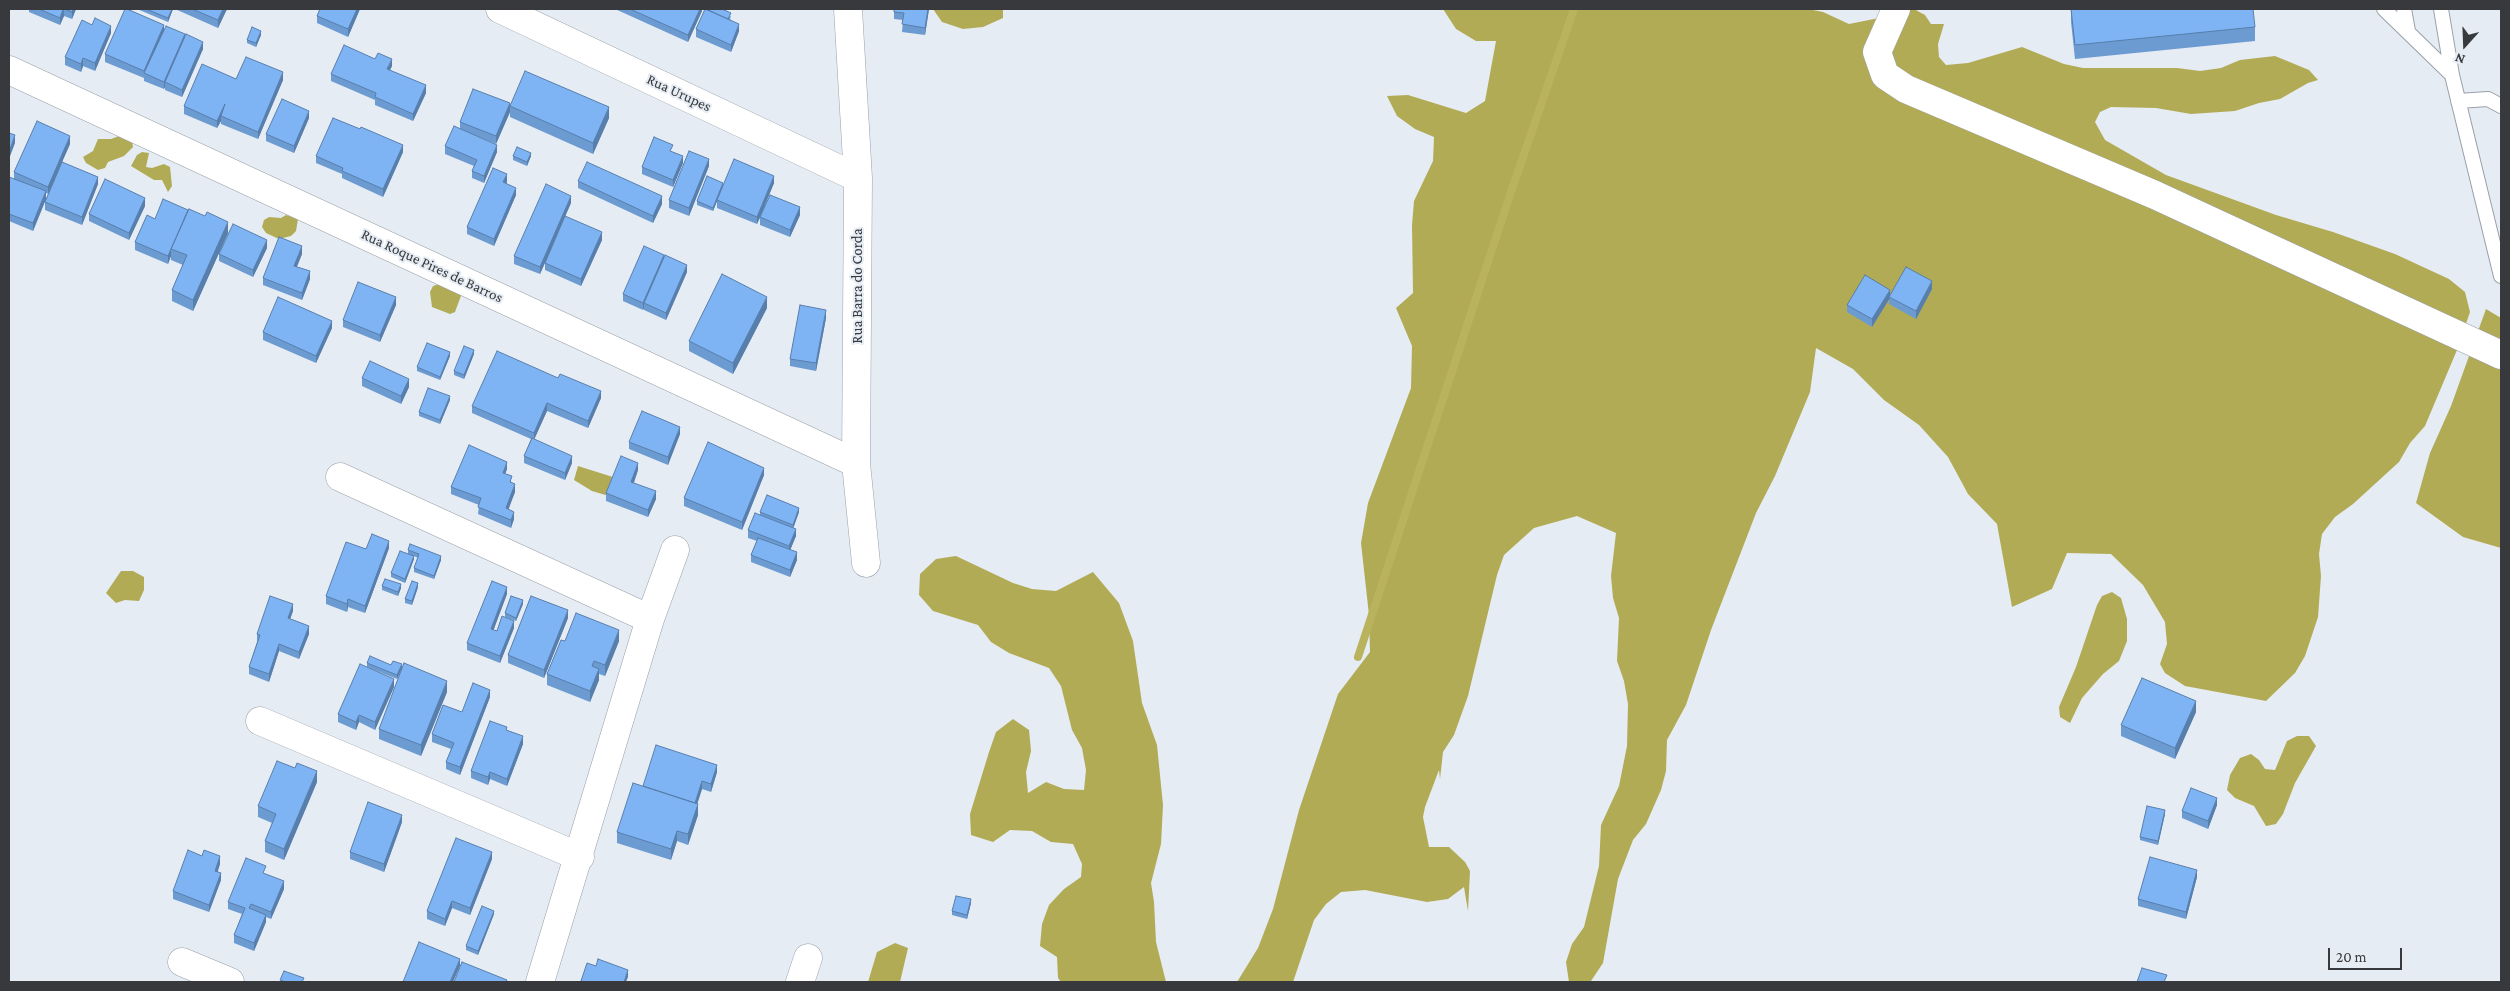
<!DOCTYPE html>
<html>
<head>
<meta charset="utf-8">
<style>
	body { margin:0 }
	#map { position:relative; width:2510px; height:991px; overflow:hidden; background:#e6ecf4; font-family:"Crimson Pro",serif }
	canvas { display:block }
	.frame { position:absolute; inset:0; border:10px solid #37393c; pointer-events:none }
	.north { position:absolute; left:2440px; top:20px; width:50px; height:50px; -webkit-text-stroke:4px #e6ecf4; paint-order:stroke; rotate:200deg; font-size:14px; font-weight:700; line-height:20px; text-align:center; color:#37393c }
	.north::after { content:''; display:block; margin:auto; width:18px; height:22px; background:#37393c; clip-path:polygon(50% 0,100% 100%,50% 72%,0 100%) }
	.scale { position:absolute; left:2328px; top:948px; width:74px; height:22px; box-sizing:border-box; border:2px solid #37393c; border-top:0; padding-left:6px; font-size:15px; line-height:18px; white-space:nowrap; color:#37393c; -webkit-text-stroke:4px #e6ecf4; paint-order:stroke }
</style>
</head>
<body>
<div id="map">
<canvas width="2510" height="991"></canvas>
<div class="frame"></div>
<div class="north">N</div>
<div class="scale">20 m</div>
</div>
<script>
const ctx = document.querySelector('canvas').getContext('2d');
ctx.lineJoin = 'round';
function fill(path, color) { ctx.fillStyle = color; ctx.fill(path, 'evenodd'); }
const poly = rows => new Path2D(rows.map(r => 'M' + r).join(''));
function stroke(path, color, width, dash) { ctx.strokeStyle = color; ctx.lineWidth = width; ctx.lineCap = dash ? 'butt' : 'round'; ctx.setLineDash(dash || []); ctx.stroke(path); }
function write(font, color, halo, rows, align = 'center') {
  ctx.font = font + ' "Crimson Pro",serif'; ctx.lineWidth = 4; ctx.setLineDash([]); ctx.textBaseline = 'middle'; ctx.strokeStyle = halo; ctx.fillStyle = color; for (const [text, x, y, turn = 0] of rows) {
    ctx.save(); ctx.translate(x, y); ctx.rotate((+turn || 0) * Math.PI / 180); ctx.textAlign = isNaN(turn) ? turn : align; if (halo) ctx.strokeText(text, 0, 0); ctx.fillText(text, 0, 0); ctx.restore();
  }
}
fill(poly([
	[933,9,1003,9,1003,18,983,27,963,29,942,22],
	[1443,9,1808,9,1823,12,1849,24,1889,16,1902,9,1914,9,1925,15,1931,24,1944,24,1938,44,1939,57,1946,65,1968,63,2022,47,2064,64,2083,68,2177,68,2200,71,2221,68,2240,60,2275,56,2309,70,2318,80,2308,83,2280,99,2259,103,2235,111,2191,114,2156,108,2111,107,2100,112,2095,122,2105,140,2166,175,2276,215,2333,232,2395,254,2449,279,2465,292,2470,312,2457,350,2425,426,2410,443,2399,462,2353,504,2335,517,2322,534,2319,554,2321,576,2318,617,2305,656,2295,673,2266,701,2185,686,2165,673,2160,664,2167,644,2165,622,2143,585,2111,554,2067,553,2052,589,2012,607,1997,524,1968,494,1948,457,1919,425,1884,400,1853,369,1816,348,1810,392,1775,476,1756,513,1711,630,1686,705,1667,740,1666,771,1661,790,1646,824,1633,840,1618,879,1603,963,1591,981,1569,982,1566,962,1572,944,1584,927,1599,866,1601,825,1619,786,1627,746,1628,704,1624,681,1617,661,1619,618,1613,598,1611,576,1616,533,1577,516,1534,528,1504,555,1497,575,1468,696,1454,735,1443,752,1440,779,1439,770,1425,807,1423,817,1429,847,1449,847,1465,862,1470,871,1468,911,1464,887,1448,899,1427,902,1365,890,1341,892,1326,904,1314,920,1293,982,1237,982,1258,948,1273,909,1299,810,1338,694,1370,652,1369,615,1361,543,1368,503,1411,388,1412,346,1396,308,1413,293,1412,225,1414,201,1433,161,1434,137,1415,129,1397,116,1387,96,1408,95,1466,113,1485,101,1496,41,1476,41,1456,29],
	[122,135,132,141,133,147,124,156,108,162,105,168,98,170,86,163,83,157,93,151,98,139,111,139],
	[142,152,149,153,146,167,152,168,164,164,170,167,172,186,168,192,162,180,154,180,131,166,137,155],
	[286,215,298,219,296,231,291,236,279,239,266,233,262,227,264,220,269,217,281,218],
	[439,284,462,293,455,312,450,314,432,307,430,292,433,286],
	[2486,309,2501,318,2501,548,2463,537,2416,503,2430,453,2451,406],
	[578,466,616,478,612,497,592,491,574,480],
	[956,556,1013,583,1032,589,1056,591,1093,572,1119,603,1133,641,1142,703,1157,745,1163,805,1161,844,1151,883,1154,902,1156,942,1166,982,1061,982,1058,978,1057,957,1040,946,1042,924,1049,905,1064,889,1081,877,1082,864,1073,844,1051,842,1032,831,1010,830,993,842,971,835,970,814,989,752,996,732,1013,719,1029,730,1031,751,1026,772,1028,793,1046,782,1064,789,1084,790,1086,770,1082,748,1072,730,1061,686,1049,668,1009,653,991,642,978,625,933,611,919,595,920,574,936,559],
	[121,571,133,571,144,577,144,590,139,601,125,600,116,603,106,593],
	[2112,592,2121,598,2127,619,2127,641,2119,661,2103,674,2082,698,2070,723,2060,717,2059,707,2076,667,2097,605,2102,596],
	[2297,736,2309,736,2316,746,2295,783,2283,814,2276,824,2266,826,2254,806,2235,798,2227,790,2230,775,2240,758,2251,754,2259,760,2265,769,2275,770,2287,741],
	[895,943,908,948,900,982,868,982,877,952]
]), '#b2ab55');
stroke(poly([
	[1358,657,1510,195,1574,9]
]), '#bab35d', 8);
const service = poly([
	[2384,9,2452,75],
	[2404,9,2408,31],
	[2441,9,2452,75,2501,276],
	[2458,101,2488,99,2501,106]
]);
const minor = poly([
	[500,9,858,178],
	[848,9,858,178,856,463,866,563],
	[1896,9,1877,52,1885,75,1906,89,2155,195,2501,355],
	[9,70,856,463],
	[340,477,650,619],
	[260,721,580,857],
	[182,962,230,982],
	[540,982,650,619,675,550],
	[800,982,808,958]
]);
stroke(service, '#9aa0a7', 16);
stroke(minor, '#9aa0a7', 29);
stroke(service, '#fff', 14);
stroke(minor, '#fff', 28);
fill(poly([
	[29,9,76,9,72,19,64,16,60,25,29,12],
	[137,9,173,9,168,22],
	[175,9,227,9,218,28],
	[320,9,360,9,348,37,317,23,317,16],
	[615,9,702,9,702,11,688,42],
	[929,9,925,35,902,32,903,20,894,19,894,12],
	[2071,9,2255,27,2255,41,2075,59,2071,22],
	[731,16,730,19,739,31,731,52,696,37,696,29],
	[164,29,185,37,203,49,182,97,165,90,165,87,164,89,144,81,144,77,144,78,105,62,105,54],
	[111,33,95,71,83,66,81,72,65,65,65,57],
	[261,35,256,47,247,43,247,40],
	[392,66,390,70,426,93,413,121,375,105,375,100,331,81,331,74],
	[236,79,283,80,258,139,221,124,221,121,217,128,184,114,184,106],
	[510,106,609,118,593,154,510,117,510,112,496,144,474,135,497,152,484,183,472,178,472,171,474,166,445,154,445,146,460,129,460,122],
	[309,118,294,153,266,141,266,134],
	[70,144,62,162,98,184,82,225,45,210,45,202,57,172,48,194,46,193,46,199,33,231,9,221,9,177,14,179,14,172],
	[403,152,383,197,342,178,342,174,316,163,316,156],
	[673,152,683,163,673,187,642,174,642,167],
	[513,156,531,156,527,166,513,160],
	[709,166,689,216,669,208,669,200],
	[578,181,662,204,653,223,578,188],
	[507,182,506,184,516,195,494,246,467,234,467,227],
	[774,183,765,205,800,215,790,237,760,225,760,218,757,224,717,208,717,201,713,211,697,205,697,201,723,187],
	[571,203,565,216,602,240,581,286,545,270,545,263,540,274,514,264,514,256],
	[145,206,129,240,89,221,89,214],
	[188,212,228,233,193,311,172,301,172,290,183,265,171,260,171,256,168,264,135,250,135,242,155,219],
	[267,248,253,277,219,261,219,254],
	[302,254,297,267,310,279,302,300,263,285,263,278],
	[664,258,687,272,666,320,644,310,644,308,643,310,623,301,623,294],
	[1932,289,1916,319,1889,304,1889,298,1872,327,1847,312,1847,305,1890,296],
	[396,305,380,342,343,327,343,320],
	[767,308,733,374,689,351,689,341],
	[826,318,816,371,790,366,790,359],
	[332,328,316,363,263,340,263,332],
	[474,354,464,379,454,375,454,371],
	[450,356,440,380,417,371,417,367],
	[362,378,409,387,401,404,362,386],
	[601,398,588,428,547,411,534,439,572,463,565,480,524,463,524,456,531,439,472,413,472,406],
	[450,400,440,424,419,416,419,412],
	[680,434,668,465,629,449,629,442],
	[507,469,505,474,512,483,515,492,508,509,514,519,511,528,478,514,479,505,451,494,451,487],
	[638,470,634,483,656,499,648,517,606,501,606,493],
	[764,475,742,530,684,506,684,498],
	[760,512,799,512,793,528,796,536,790,550,797,560,790,577,751,562,751,555,757,541,748,538,748,530,760,514],
	[389,548,365,613,348,607,347,612,326,604,326,596,366,549],
	[408,550,441,560,434,579,414,572,414,568,418,558,414,556,414,559,405,583,391,577,391,573,408,554],
	[382,586,401,588,398,596,382,590],
	[418,587,412,605,405,603,405,599],
	[507,594,493,630,497,631,514,628,500,663,467,650,467,643],
	[523,604,516,621,505,617,505,613],
	[293,611,290,619,309,634,299,659,279,651,269,682,249,674,249,667,257,642,257,634],
	[568,618,544,678,508,663,508,655],
	[565,641,619,641,605,676,599,674,599,680,590,702,547,685,547,674],
	[367,663,391,665,402,668,397,679,367,667],
	[394,687,375,730,359,722,356,730,338,722,338,714],
	[447,692,421,756,379,739,379,729],
	[490,697,460,775,446,769,446,762,451,749,432,742,432,734,462,712],
	[2196,712,2175,759,2121,736,2121,725],
	[507,730,523,744,507,786,490,779,488,785,471,778,471,771],
	[717,772,711,792,702,789,697,804,698,815,688,845,677,841,671,860,617,843,617,832,643,786],
	[317,782,284,860,265,852,265,841,272,823,258,817,258,806],
	[2217,805,2208,829,2182,818,2182,811],
	[2165,814,2158,845,2140,840,2140,837],
	[402,822,384,872,350,859,350,852],
	[492,859,470,915,452,908,445,926,427,919,427,911],
	[220,864,218,871,221,880,209,912,173,899,173,891],
	[266,874,284,889,271,919,266,917,266,922,254,951,234,943,234,935,242,914,228,909,228,902],
	[2197,877,2186,919,2138,906,2138,899],
	[971,903,967,919,952,915,952,911],
	[494,914,478,955,466,950,466,946]
]), '#6c9bd2');
fill(poly([
	[64,9,64,16,60,25,60,18],
	[73,9,76,9,72,19,72,12],
	[172,9,173,9,168,22,168,18],
	[223,9,227,9,218,28,218,20],
	[357,9,360,9,348,37,348,29],
	[700,9,702,9,702,11,688,42,688,35],
	[928,9,929,9,925,35,925,28],
	[739,24,739,31,731,52,731,45],
	[164,25,164,32,144,73,144,78,144,71],
	[111,26,111,33,95,71,95,63],
	[261,31,261,35,256,47,256,43],
	[185,34,185,41,165,82,165,87,164,89,164,82],
	[203,42,203,49,182,97,182,90],
	[83,58,83,66,81,72,81,64],
	[392,59,392,66,387,76,387,69],
	[283,72,283,80,258,139,258,132],
	[426,85,426,93,413,121,413,114],
	[510,103,510,112,496,144,496,136],
	[225,104,221,116,221,121,217,128,217,121],
	[609,107,609,118,593,154,593,143],
	[309,111,309,118,294,153,294,146],
	[15,135,15,143,9,159,9,152],
	[70,136,70,144,48,194,48,187],
	[403,145,403,152,383,197,383,189],
	[497,145,497,152,484,183,484,176],
	[531,153,531,156,527,166,527,162],
	[683,156,683,163,673,187,673,180],
	[709,159,709,166,689,216,689,208],
	[507,174,507,182,503,190,503,182],
	[774,176,774,183,757,224,757,217],
	[98,177,98,184,82,225,82,217],
	[723,183,723,187,713,211,713,208],
	[516,188,516,195,494,246,494,239],
	[46,191,46,199,33,231,33,223],
	[571,196,571,203,540,274,540,267],
	[662,196,662,204,653,223,653,216],
	[145,198,145,206,129,240,129,233],
	[800,207,800,215,790,237,790,230],
	[188,210,188,217,171,249,171,256,168,264,168,256],
	[228,222,228,233,193,311,193,300],
	[602,232,602,240,581,286,581,279],
	[267,240,267,248,253,277,253,270],
	[302,246,302,254,294,273,294,266],
	[664,255,664,262,644,303,644,308,643,310,643,303],
	[687,265,687,272,666,320,666,313],
	[310,271,310,279,302,300,302,293],
	[1932,281,1932,289,1916,319,1916,311],
	[1890,290,1890,298,1872,327,1872,319],
	[396,297,396,305,380,342,380,335],
	[767,297,767,308,733,374,733,363],
	[826,310,826,318,816,371,816,363],
	[332,321,332,328,316,363,316,356],
	[474,350,474,354,464,379,464,375],
	[450,352,450,356,440,380,440,377],
	[409,379,409,387,401,404,401,396],
	[601,391,601,398,588,428,588,421],
	[450,396,450,400,440,424,440,420],
	[547,403,547,411,534,440,534,433],
	[680,427,680,434,668,465,668,457],
	[572,456,572,463,565,480,565,473],
	[507,462,507,469,503,480,503,473],
	[638,463,638,470,631,490,631,482],
	[764,468,764,475,742,530,742,522],
	[515,484,515,492,506,516,506,508],
	[656,491,656,499,648,517,648,510],
	[799,508,799,512,793,529,793,525],
	[514,512,514,519,511,528,511,520],
	[796,529,796,536,789,553,789,546],
	[389,541,389,548,365,613,365,606],
	[797,552,797,560,790,577,790,570],
	[414,556,414,559,405,583,405,579],
	[441,556,441,560,434,579,434,576],
	[418,583,418,587,412,605,412,601],
	[401,584,401,588,398,596,398,592],
	[507,587,507,594,491,637,491,629],
	[348,599,348,607,347,612,347,604],
	[523,600,523,604,516,621,516,618],
	[293,604,293,611,288,625,288,618],
	[568,610,568,618,544,678,544,670],
	[514,621,514,628,500,663,500,656],
	[309,626,309,634,299,659,299,652],
	[619,630,619,641,605,676,605,665],
	[279,644,279,651,269,682,269,674],
	[402,664,402,668,397,679,397,675],
	[599,669,599,680,590,702,590,691],
	[394,679,394,687,375,730,375,722],
	[447,681,447,692,421,756,421,745],
	[490,690,490,697,460,775,460,767],
	[2196,701,2196,712,2175,759,2175,748],
	[359,715,359,722,356,730,356,722],
	[523,736,523,744,507,786,507,779],
	[717,765,717,772,711,792,711,784],
	[317,771,317,782,284,860,284,849],
	[490,772,490,779,488,785,488,777],
	[702,781,702,789,695,811,695,803],
	[2217,798,2217,805,2208,829,2208,821],
	[698,804,698,815,688,845,688,834],
	[2165,810,2165,814,2158,845,2158,841],
	[402,815,402,822,384,872,384,864],
	[677,831,677,841,671,860,671,849],
	[492,852,492,859,470,915,470,908],
	[220,856,220,864,215,878,215,871],
	[2197,870,2197,877,2186,919,2186,912],
	[221,873,221,880,209,912,209,905],
	[284,881,284,889,271,919,271,912],
	[971,899,971,903,967,919,967,915],
	[452,901,452,908,445,926,445,919],
	[494,911,494,914,478,955,478,951],
	[266,915,266,922,254,951,254,943],
	[460,959,460,966,453,982,450,982],
	[628,970,628,977,626,982,624,982]
]), '#587eab');
const building = poly([
	[39,9,63,9,60,18,39,9],
	[65,9,73,9,72,12,65,9],
	[125,9,127,9,164,25,144,71,105,54,125,9],
	[146,9,172,9,168,18,146,9],
	[192,9,223,9,218,20,192,9],
	[320,9,357,9,348,29,317,16,320,9],
	[630,9,700,9,688,35,630,9],
	[705,9,739,24,731,45,696,29,705,9],
	[706,9,722,9,731,13,728,19,706,9],
	[894,9,928,9,925,28,902,24,904,13,894,12,894,9],
	[2071,9,2253,9,2255,27,2075,45,2071,9],
	[95,18,111,26,95,63,83,58,81,64,65,57,82,20,92,25,95,18],
	[166,26,185,34,164,82,144,73,166,26],
	[252,27,261,31,256,43,247,40,252,27],
	[186,34,203,42,182,90,165,82,186,34],
	[344,45,375,59,378,53,392,59,387,69,426,85,413,114,375,97,376,93,331,74,344,45],
	[246,57,283,72,258,132,221,116,225,104,217,121,184,106,202,64,236,79,246,57],
	[525,71,609,107,593,143,510,106,525,71],
	[473,89,510,103,496,136,460,122,473,89],
	[282,99,309,111,294,146,266,134,282,99],
	[333,118,360,129,361,127,403,145,383,189,342,171,343,168,316,156,333,118],
	[37,121,70,136,48,187,14,172,37,121],
	[454,126,497,145,484,176,472,171,477,160,445,146,454,126],
	[9,133,15,135,9,152,9,133],
	[654,137,673,145,670,151,683,156,673,180,642,167,654,137],
	[517,147,531,153,527,162,513,156,517,147],
	[689,151,709,159,689,208,669,200,689,151],
	[734,159,774,176,757,217,717,200,734,159],
	[62,162,98,177,82,217,45,202,62,162],
	[587,162,662,196,653,216,578,181,587,162],
	[493,168,507,174,503,182,516,188,494,239,467,227,493,168],
	[707,176,723,183,713,208,697,201,707,176],
	[9,177,46,191,33,223,9,214,9,177],
	[105,179,145,198,129,233,89,214,105,179],
	[546,184,571,196,540,267,514,256,546,184],
	[770,195,800,207,790,230,760,217,770,195],
	[163,199,188,210,168,256,135,242,147,215,155,219,163,199],
	[189,209,205,216,207,212,228,222,193,300,172,290,187,255,171,249,189,209],
	[565,216,602,232,581,279,545,263,565,216],
	[233,224,267,240,253,270,219,254,233,224],
	[279,237,302,246,294,266,310,271,302,293,263,278,279,237],
	[644,246,664,255,643,303,623,294,644,246],
	[665,255,687,265,666,313,644,303,665,255],
	[1906,267,1932,281,1916,311,1889,297,1906,267],
	[722,274,767,297,733,363,689,341,722,274],
	[1865,275,1890,290,1872,319,1847,305,1865,275],
	[358,282,396,297,380,335,343,320,358,282],
	[278,297,332,321,316,356,263,332,278,297],
	[800,305,826,310,816,363,790,359,800,305],
	[427,343,450,352,440,377,417,367,427,343],
	[464,346,474,350,464,375,454,371,464,346],
	[497,351,558,378,560,374,601,391,588,421,547,403,534,433,472,406,497,351],
	[370,361,409,379,401,396,362,378,370,361],
	[428,388,450,396,440,420,419,412,428,388],
	[642,411,680,427,668,457,629,442,642,411],
	[532,438,572,456,565,473,524,456,532,438],
	[708,442,764,468,742,522,684,498,708,442],
	[469,445,507,462,503,473,512,476,510,482,515,484,506,508,514,512,511,520,478,507,481,498,451,487,469,445],
	[621,456,638,463,631,482,656,491,648,510,606,493,621,456],
	[767,495,799,508,793,525,760,512,767,495],
	[755,513,796,529,789,546,748,530,755,513],
	[372,534,389,541,365,606,348,599,347,604,326,596,346,542,366,549,372,534],
	[758,538,797,552,790,570,751,555,758,538],
	[410,544,441,556,434,576,414,568,419,554,408,550,410,544],
	[400,551,414,556,405,579,391,573,400,551],
	[385,579,401,584,398,592,382,586,385,579],
	[412,581,418,583,412,601,405,599,412,581],
	[492,581,507,587,491,629,497,631,502,616,514,621,500,656,467,643,492,581],
	[270,596,293,604,288,618,309,626,299,652,279,644,269,674,249,667,260,635,257,634,270,596],
	[511,596,523,600,516,618,505,613,511,596],
	[531,596,568,610,544,670,508,655,531,596],
	[576,613,619,630,605,665,594,661,592,666,599,669,590,691,547,674,561,640,565,641,576,613],
	[370,656,391,665,393,661,402,664,397,675,367,663,370,656],
	[404,663,447,681,421,745,379,729,404,663],
	[360,664,394,679,375,722,359,715,356,722,338,714,360,664],
	[2142,678,2196,701,2175,748,2121,725,2142,678],
	[473,683,490,690,460,767,446,762,454,743,432,734,443,705,462,712,473,683],
	[490,721,507,727,506,730,523,736,507,779,490,772,488,777,471,771,490,721],
	[656,745,717,765,711,784,702,781,695,803,643,786,656,745],
	[277,761,295,768,297,763,317,771,284,849,265,841,276,814,258,806,277,761],
	[633,783,698,804,688,834,677,831,671,849,617,832,633,783],
	[2191,788,2217,798,2208,821,2182,811,2191,788],
	[368,802,402,815,384,864,350,852,368,802],
	[2147,806,2165,810,2158,841,2140,837,2147,806],
	[456,838,492,852,470,908,452,901,445,919,427,911,456,838],
	[188,850,202,856,204,850,220,856,215,871,221,873,209,905,173,891,188,850],
	[2150,857,2197,870,2186,912,2138,899,2150,857],
	[246,858,266,866,263,873,284,881,271,912,251,904,249,908,266,915,254,943,234,935,245,908,228,902,246,858],
	[956,896,971,899,967,915,952,911,956,896],
	[482,906,494,911,478,951,466,946,482,906],
	[419,942,460,959,450,982,403,982,419,942],
	[598,959,628,970,624,982,584,982,581,981,587,963,596,966,598,959],
	[462,962,507,980,506,982,454,982,462,962],
	[2142,968,2167,975,2164,982,2137,982,2142,968],
	[284,971,304,978,302,982,286,982,280,980,284,971]
]);
fill(building, '#7eb4f4');
stroke(building, '#587eab', 1);
write('15px', '#37393c', '#e6ecf4', [
	["Rua Urupes",679,93,25],
	["Rua Roque Pires de Barros",432,266,25],
	["Rua Barra do Corda",857,286,-90]
]);
</script>
</body>
</html>
